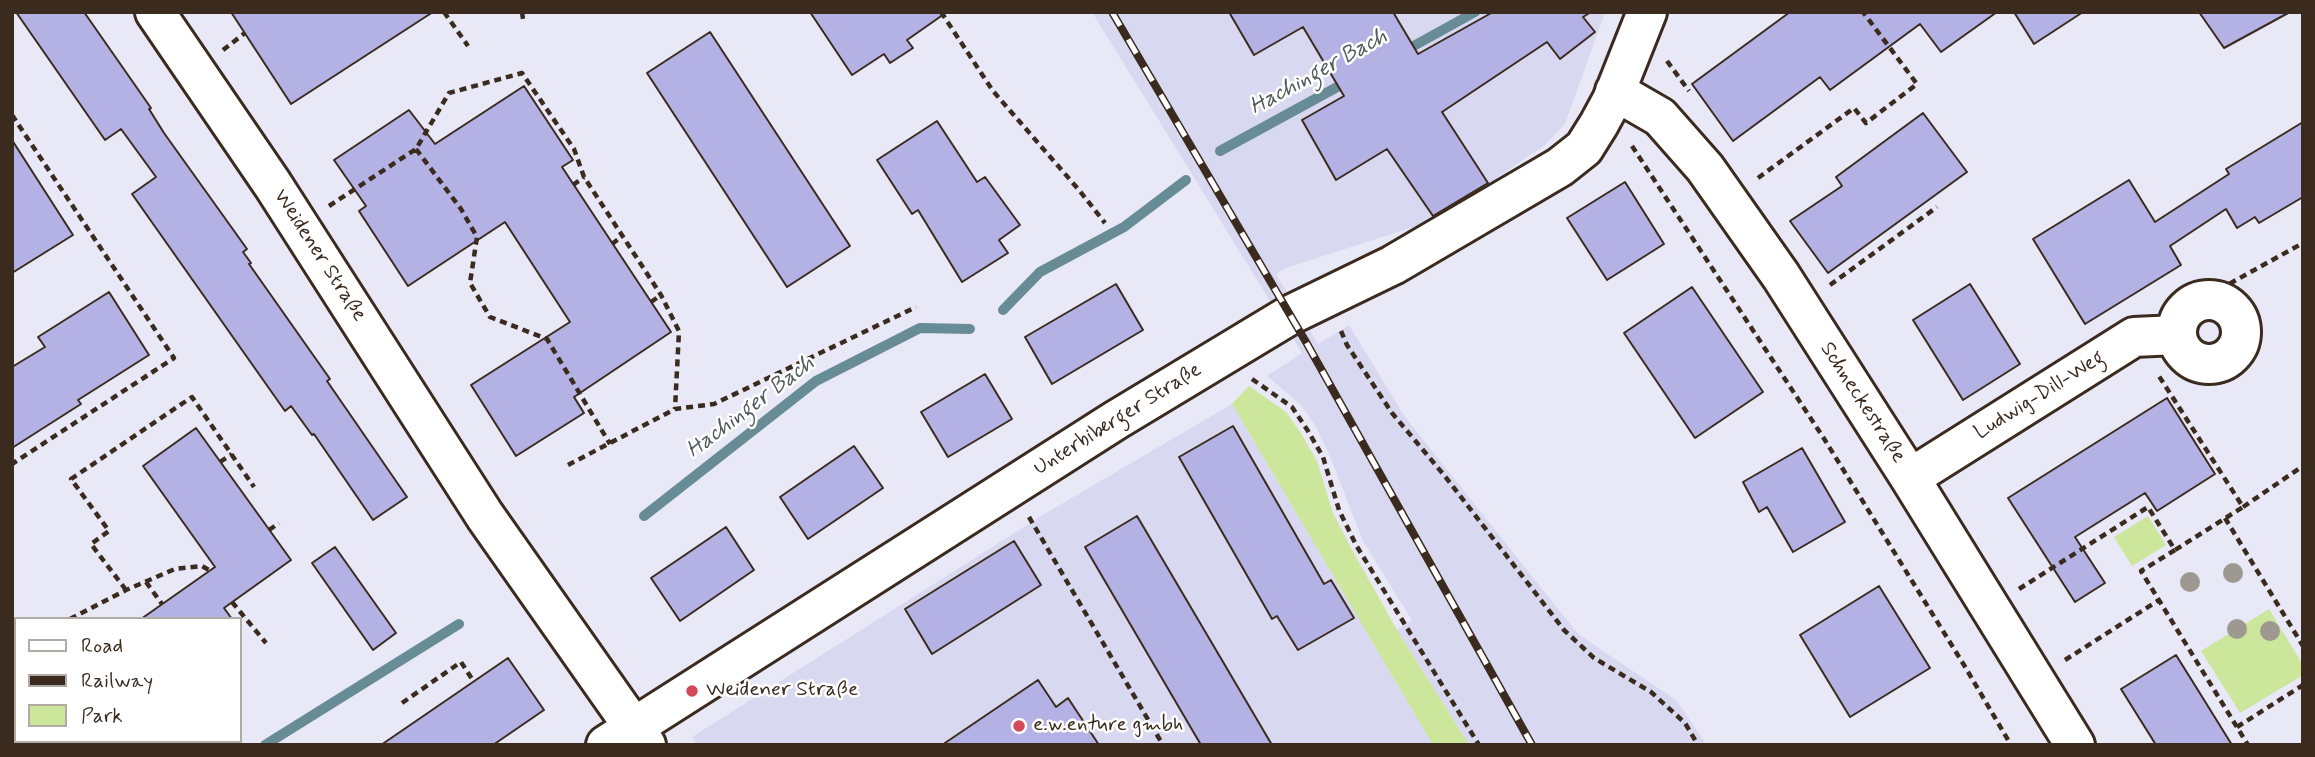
<!DOCTYPE html>
<html>
<head>
<meta charset="utf-8">
<style>
	body { margin:0 }
	#map { position:relative; width:2315px; height:757px; overflow:hidden; background:#e8e8f7; font-family:Mynerve,sans-serif }
	canvas { display:block }
	.frame { position:absolute; inset:0; border:14px solid #3b2a1e; pointer-events:none }
	.legend { position:absolute; left:14px; top:617px; width:228px; height:126px; box-sizing:border-box; background:#fff; border:2px solid #b1aaa5; margin:0; padding:9px 12px; list-style:none; font-size:21px; color:#3b2a1e }
	.legend li { display:flex; align-items:center; gap:14px; height:35px }
	.legend b { width:35px; border:2px solid #b1aaa5 }
</style>
</head>
<body>
<div id="map">
<canvas width="2315" height="757"></canvas>
<div class="frame"></div>
<ul class="legend">
<li><b style="height:9px;background:#fff"></b>Road</li>
<li><b style="height:9px;background:#3b2a1e"></b>Railway</li>
<li><b style="height:19px;background:#cce69c"></b>Park</li>
</ul>
</div>
<script>
const ctx = document.querySelector('canvas').getContext('2d');
ctx.lineJoin = 'round';
function fill(path, color) { ctx.fillStyle = color; ctx.fill(path, 'evenodd'); }
const poly = rows => new Path2D(rows.map(r => 'M' + r).join(''));
function stroke(path, color, width, dash) { ctx.strokeStyle = color; ctx.lineWidth = width; ctx.lineCap = dash ? 'butt' : 'round'; ctx.setLineDash(dash || []); ctx.stroke(path); }
function write(font, color, halo, rows, align = 'center') {
  ctx.font = font + ' Mynerve,sans-serif'; ctx.lineWidth = 5; ctx.setLineDash([]); ctx.textBaseline = 'middle'; ctx.strokeStyle = halo; ctx.fillStyle = color; for (const [text, x, y, turn = 0] of rows) {
    ctx.save(); ctx.translate(x, y); ctx.rotate((+turn || 0) * Math.PI / 180); ctx.textAlign = isNaN(turn) ? turn : align; if (halo) ctx.strokeText(text, 0, 0); ctx.fillText(text, 0, 0); ctx.restore();
  }
}
fill(poly([
	[1092,12,1605,12,1565,124,1545,145,1435,220,1286,268,1276,274,1318,344,1349,325,1405,417,1578,634,1676,700,1707,745,1469,745,1397,630,1412,620,1363,541,1329,454,1316,427,1302,406,1267,376,1302,353],
	[1232,404,1433,745,697,745,692,737,1046,513]
]), '#d8d8f1');
fill(poly([
	[1249,386,1286,412,1302,435,1317,461,1333,513,1351,548,1397,630,1469,745,1433,745,1232,404],
	[2148,516,2166,545,2132,566,2114,537],
	[2269,609,2303,665,2303,675,2240,713,2201,651]
]), '#cce69c');
stroke(poly([
	[1401,53,1475,12],
	[1220,151,1350,80],
	[1003,310,1040,272,1124,227,1186,180],
	[644,516,816,381,920,328,970,329],
	[265,745,459,624]
]), '#678c95', 10);
const building = poly([
	[16,12,84,12,151,108,149,109,164,133,247,249,243,252,251,263,249,264,330,379,327,381,407,497,373,520,314,434,312,435,291,406,285,411,132,194,156,177,121,129,105,140,16,12],
	[231,12,433,12,291,104,231,12],
	[810,12,947,12,907,40,913,48,890,63,884,54,852,75,810,12],
	[1229,12,1393,12,1418,54,1493,12,1591,12,1583,17,1595,32,1560,59,1547,42,1442,112,1488,183,1433,216,1387,149,1336,180,1302,120,1344,96,1303,27,1254,55,1229,12],
	[1790,12,1997,12,1941,52,1920,24,1830,90,1820,77,1733,141,1692,84,1790,12],
	[2014,12,2083,12,2034,44,2014,12],
	[2199,12,2290,12,2224,48,2199,12],
	[710,32,850,246,787,287,647,73,710,32],
	[524,86,573,160,562,167,671,332,574,397,584,413,516,456,471,385,570,322,505,222,408,286,359,211,366,206,334,160,409,110,435,144,524,86],
	[1923,113,1967,172,1828,273,1790,221,1842,186,1836,177,1923,113],
	[937,121,977,182,985,177,1020,225,999,240,1008,253,962,282,918,210,912,214,877,160,937,121],
	[2303,122,2303,197,2259,223,2255,217,2237,228,2226,209,2170,246,2181,265,2085,324,2033,239,2129,180,2155,222,2229,174,2226,169,2303,122],
	[12,140,73,235,12,273,12,140],
	[1625,182,1664,244,1607,280,1567,218,1625,182],
	[1116,284,1143,330,1052,384,1025,337,1116,284],
	[1970,284,2020,364,1963,400,1913,320,1970,284],
	[1692,287,1763,392,1695,438,1624,333,1692,287],
	[109,292,149,355,78,400,81,404,12,448,12,367,45,347,38,337,109,292],
	[985,374,1012,419,948,457,921,412,985,374],
	[2167,398,2215,474,2157,511,2145,493,2075,537,2105,583,2075,602,2008,498,2167,398],
	[1233,426,1324,584,1331,580,1354,618,1298,650,1277,616,1272,619,1179,457,1233,426],
	[196,428,291,560,224,608,232,619,141,619,215,567,143,466,196,428],
	[854,446,883,488,808,539,780,497,854,446],
	[1802,448,1845,522,1793,552,1767,507,1759,512,1743,482,1802,448],
	[1137,516,1272,745,1201,745,1085,547,1137,516],
	[726,527,754,570,680,621,651,578,726,527],
	[1014,541,1041,585,932,654,905,609,1014,541],
	[335,547,396,633,373,650,312,563,335,547],
	[1879,586,1930,668,1850,717,1800,635,1879,586],
	[2176,655,2201,695,2232,745,2156,745,2121,689,2176,655],
	[508,658,544,710,493,745,381,745,508,658],
	[1038,680,1056,707,1068,698,1099,745,942,745,1038,680]
]);
fill(building, '#b4b2e4');
stroke(building, '#3b2a1e', 2);
const minor = poly([
	[155,12,273,185,485,516,646,745],
	[1615,91,1660,117,1705,168,1781,276,1910,478,2075,745],
	'2177 332a32 32 0 1 1 64 0a32 32 0 1 1-64 0Z',
	[1910,478,2134,337,2176,335],
	[606,745,1116,420,1290,315,1393,265,1560,167,1584,148,1599,124,1612,100,1647,12]
]);
stroke(minor, '#3b2a1e', 44);
stroke(poly([
	[444,12,468,46],
	[522,12,523,19],
	[941,12,993,91,1079,190,1105,223],
	[223,50,245,33],
	[1667,61,1689,91],
	[12,115,174,358,12,464],
	[1632,146,1823,437,1964,665,2011,745],
	[416,149,461,209,477,237,470,283,490,317,547,339,610,444],
	[1758,178,1854,108,1866,123,1917,84,1863,12],
	[573,185,584,177],
	[329,206,416,149,449,93,522,73,574,149,584,177,661,295,679,331,675,409],
	[612,244,621,237],
	[1830,285,1937,207],
	[2213,300,2220,289,2303,243],
	[651,302,661,295],
	[1341,331,1347,345,1392,413,1444,475,1564,630,1594,658,1651,692,1685,723,1698,745],
	[1252,379,1292,407,1308,431,1323,457,1339,510,1356,545,1479,745],
	[220,462,232,454],
	[568,465,675,409,714,404,916,307],
	[2243,507,2303,466],
	[1029,517,1163,745],
	[2225,518,2303,646],
	[269,530,279,523],
	[2175,550,2141,571,2248,745],
	[146,582,162,604],
	[2019,589,2148,507,2175,550,2243,507,2157,373],
	[126,590,91,544,109,531,71,479,192,397,254,487],
	[232,602,266,643],
	[70,619,126,590,175,569,202,566,209,570],
	[12,652,16,650],
	[2065,660,2159,600],
	[402,703,461,662,474,682],
	[2237,727,2303,685]
]), '#3b2a1e', 4.5, [7, 5]);
stroke(minor, '#fff', 38);
const rail = poly([
	[1112,12,1306,342,1532,745]
]);
stroke(rail, '#3b2a1e', 8);
stroke(rail, '#fff', 5, [16]);
ctx.fillStyle = '#9d9991';
for (const [x, y] of [
	[2233,573],
	[2190,582],
	[2237,629],
	[2270,631]
]) { ctx.beginPath(); ctx.arc(x, y, 10, 0, 2 * Math.PI); ctx.fill(); }
for (const [x, y, r, color] of [
	[692,691,7,"#d1495b"],
	[1019,726,7,"#d1495b"]
]) { const dot = new Path2D(); dot.arc(x, y, r, 0, 2 * Math.PI); ctx.fillStyle = color; ctx.fill(dot); stroke(dot, '#fff', 2.5); }
write('21px', '#3b2a1e', '#fff', [
	["Weidener Straße",319,256,57],
	["Ludwig-Dill-Weg",2040,396,-32],
	["Schneckestraße",1862,403,57],
	["Unterbiberger Straße",1118,420,-32]
]);
write('21px', '#3b2a1e', '#fff', [
	["Weidener Straße",706,691],
	["e.w.enture gmbh",1033,726]
], 'left');
write('italic 23px', '#515b5a', '#fff', [
	["Hachinger Bach",1319,73,-29],
	["Hachinger Bach",751,408,-37]
]);
</script>
</body>
</html>
